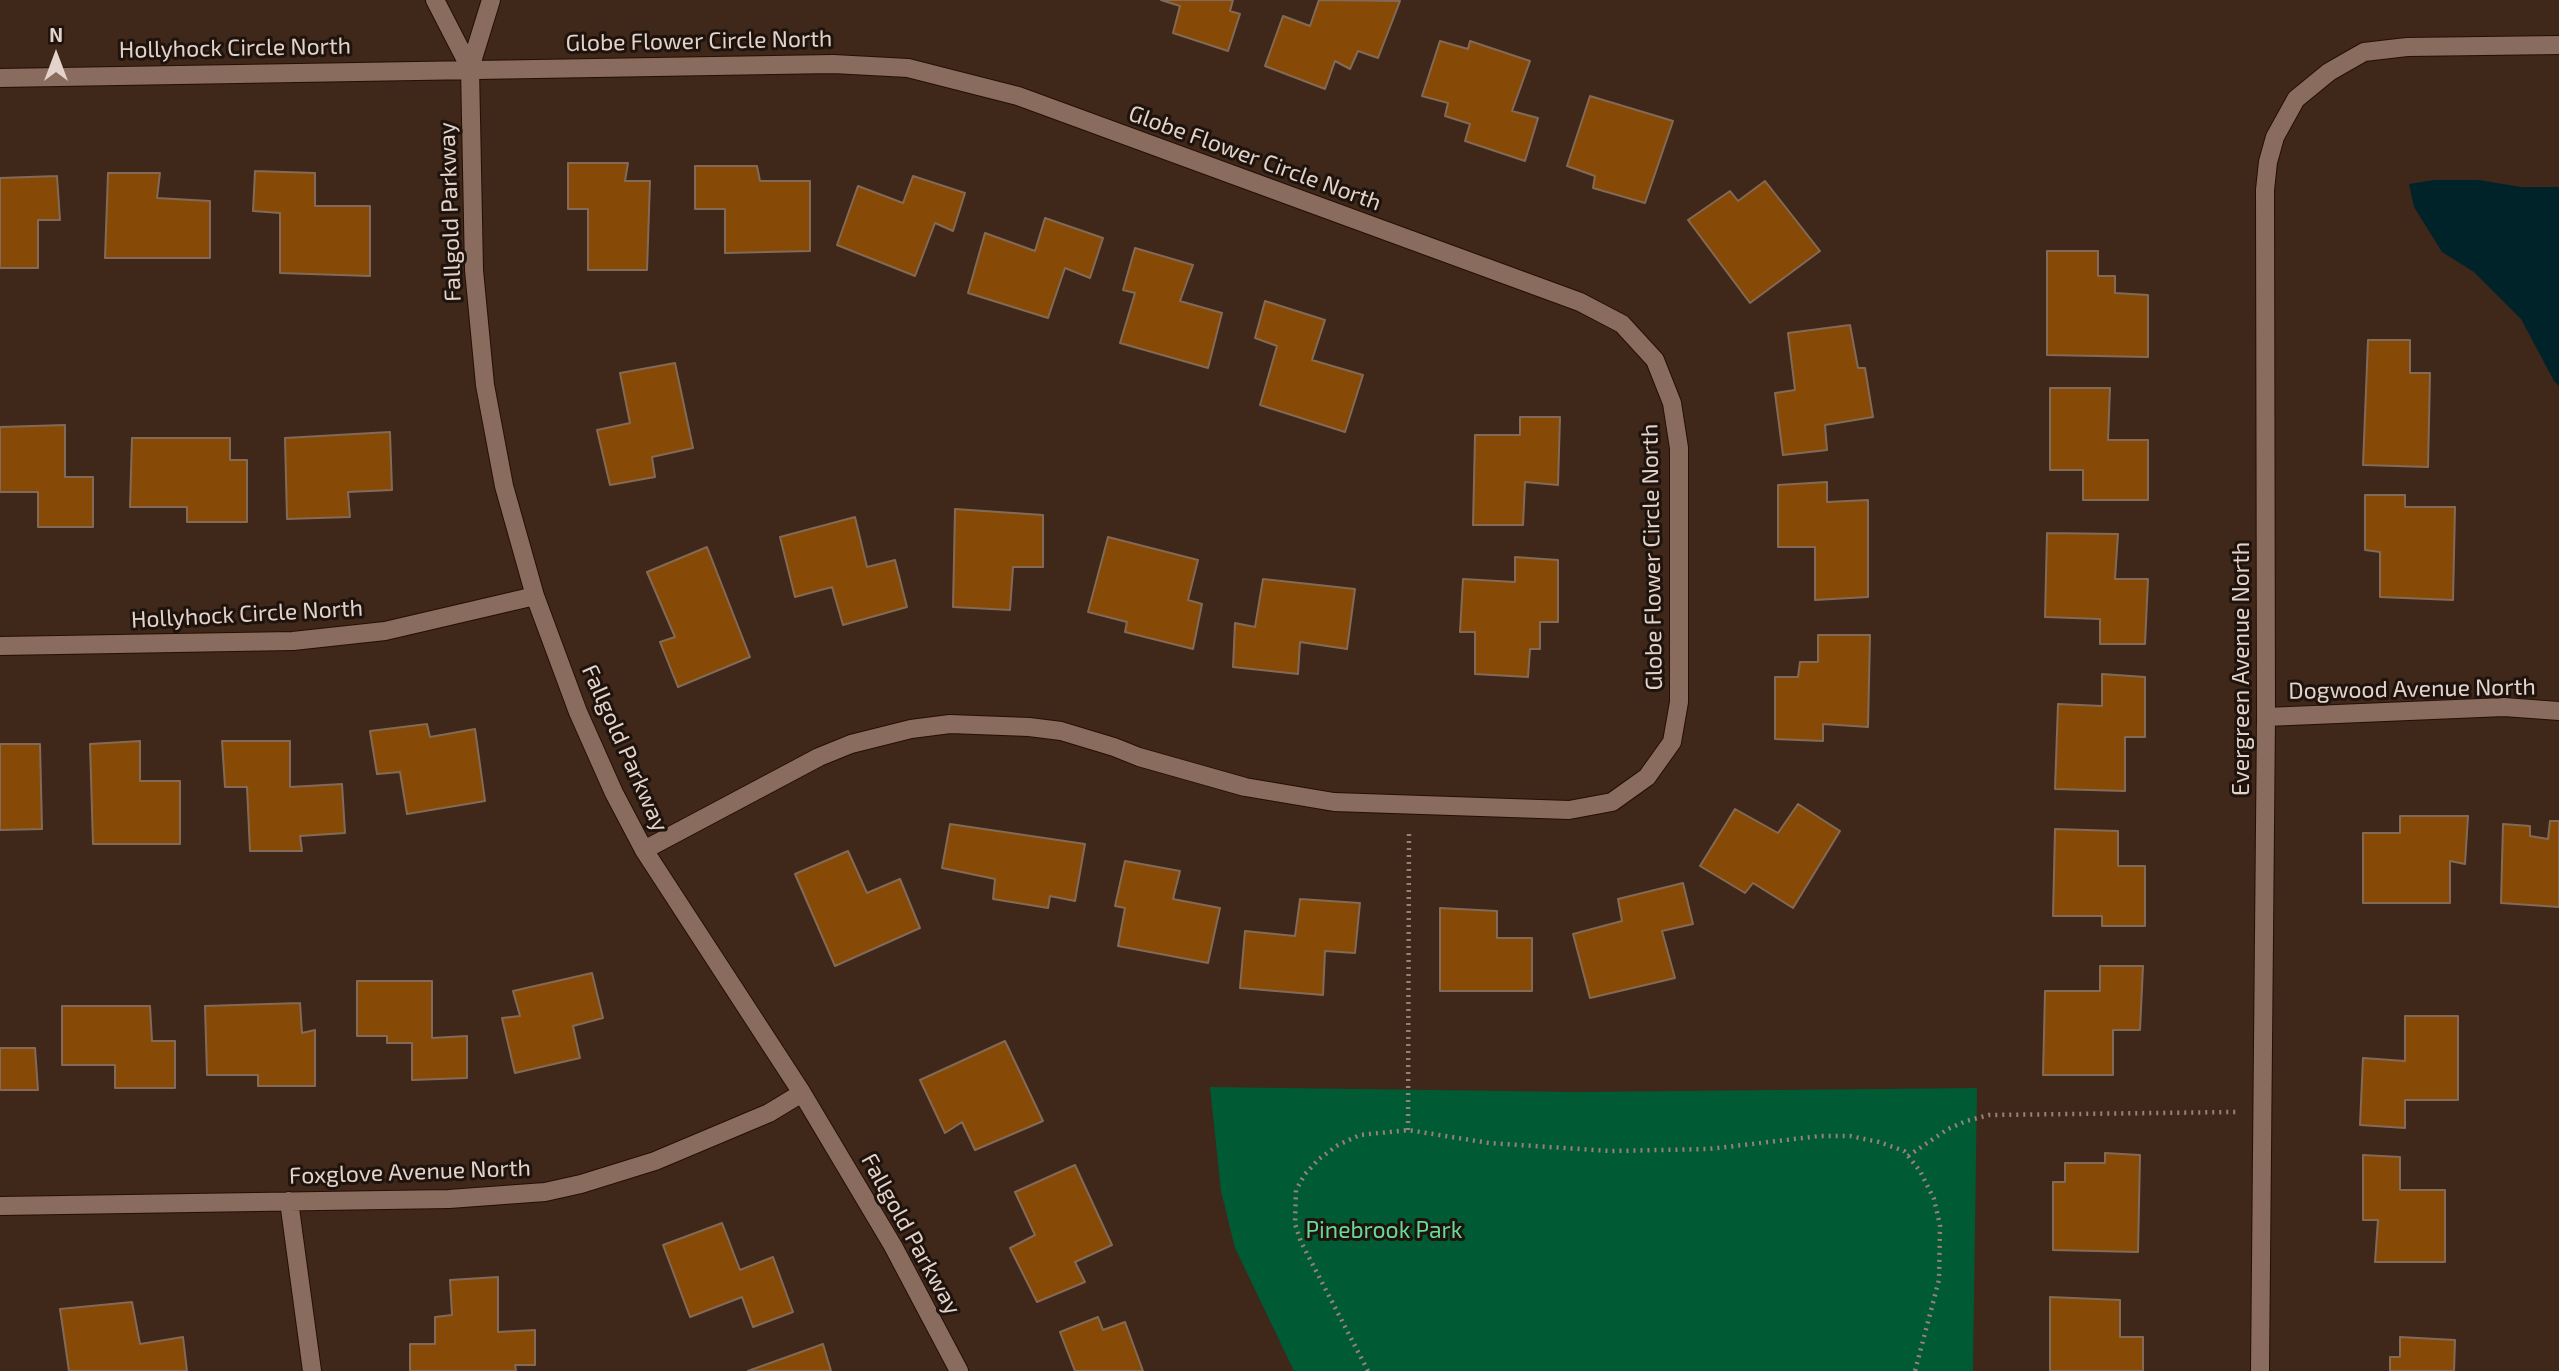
<!DOCTYPE html>
<html>
<head>
<meta charset="utf-8">
<style>
	body { margin:0 }
	#map { position:relative; width:2559px; height:1371px; overflow:hidden; background:#3f271a; font-family:"Exo 2",sans-serif }
	canvas { display:block }
	.north { position:absolute; left:21px; top:21px; width:70px; height:70px; -webkit-text-stroke:5px #1e130d; paint-order:stroke; rotate:0deg; font-size:19px; font-weight:700; line-height:28px; text-align:center; color:#e3d3ca }
	.north::after { content:''; display:block; margin:auto; width:24px; height:32px; background:#e3d3ca; clip-path:polygon(50% 0,100% 100%,50% 72%,0 100%) }
</style>
</head>
<body>
<div id="map">
<canvas width="2559" height="1371"></canvas>
<div class="north">N</div>
</div>
<script>
const ctx = document.querySelector('canvas').getContext('2d');
ctx.lineJoin = 'round';
function fill(path, color) { ctx.fillStyle = color; ctx.fill(path, 'evenodd'); }
const poly = rows => new Path2D(rows.map(r => 'M' + r).join(''));
function stroke(path, color, width, dash) { ctx.strokeStyle = color; ctx.lineWidth = width; ctx.lineCap = dash ? 'butt' : 'round'; ctx.setLineDash(dash || []); ctx.stroke(path); }
function write(font, color, halo, rows, align = 'center') {
  ctx.font = font + ' "Exo 2",sans-serif'; ctx.lineWidth = 6; ctx.setLineDash([]); ctx.textBaseline = 'middle'; ctx.strokeStyle = halo; ctx.fillStyle = color; for (const [text, x, y, turn = 0] of rows) {
    ctx.save(); ctx.translate(x, y); ctx.rotate((+turn || 0) * Math.PI / 180); ctx.textAlign = isNaN(turn) ? turn : align; if (halo) ctx.strokeText(text, 0, 0); ctx.fillText(text, 0, 0); ctx.restore();
  }
}
fill(poly([
	[1210,1087,1579,1092,1977,1088,1973,1371,1294,1371,1235,1248,1221,1191]
]), '#005a34');
fill(poly([
	[2434,180,2479,180,2521,187,2559,187,2559,386,2554,381,2521,319,2474,272,2442,252,2414,207,2409,184]
]), '#00232a');
const building = poly([
	[1161,0,1233,0,1230,11,1240,14,1228,51,1173,33,1180,6,1161,0],
	[1319,0,1400,1,1378,58,1358,51,1350,69,1335,61,1325,89,1265,66,1283,16,1310,26,1319,0],
	[1440,41,1468,49,1470,41,1530,61,1512,111,1538,118,1525,161,1465,141,1470,124,1445,116,1448,103,1422,96,1440,41],
	[1590,96,1673,121,1645,203,1593,188,1595,176,1567,166,1590,96],
	[568,163,628,163,625,181,650,181,647,270,588,270,588,209,568,209,568,163],
	[695,166,757,166,760,181,810,181,810,251,725,253,725,209,695,209,695,166],
	[255,171,315,173,315,206,370,206,370,276,280,273,280,213,253,211,255,171],
	[108,173,160,173,157,198,210,201,210,258,105,258,108,173],
	[57,176,60,220,38,220,38,268,0,268,0,178,57,176],
	[913,176,965,193,953,231,935,223,915,276,837,245,858,186,903,203,913,176],
	[1765,181,1820,251,1750,303,1688,220,1730,191,1738,201,1765,181],
	[1045,218,1103,238,1090,278,1065,268,1048,318,968,293,985,233,1035,251,1045,218],
	[1135,248,1193,265,1180,301,1222,313,1208,368,1120,343,1135,293,1123,290,1135,248],
	[2047,251,2098,251,2098,276,2115,276,2115,293,2148,295,2148,357,2047,355,2047,251],
	[1265,301,1325,320,1312,360,1363,375,1345,432,1260,405,1277,346,1255,338,1265,301],
	[1850,325,1858,368,1865,368,1873,417,1825,425,1827,450,1783,455,1775,393,1795,390,1788,333,1850,325],
	[2368,340,2410,340,2410,373,2430,373,2428,467,2363,465,2368,340],
	[675,363,693,448,652,457,655,477,610,485,597,430,630,423,620,373,675,363],
	[2050,388,2110,388,2108,440,2148,440,2148,500,2083,500,2083,470,2050,470,2050,388],
	[1520,417,1560,417,1558,485,1525,482,1523,525,1473,525,1475,435,1520,435,1520,417],
	[65,425,65,477,93,477,93,527,38,527,38,492,0,492,0,427,65,425],
	[390,432,392,490,348,492,350,517,287,519,285,438,390,432],
	[132,438,230,438,230,460,247,460,247,522,187,522,187,507,130,507,132,438],
	[1827,482,1827,502,1868,500,1868,597,1815,600,1815,547,1778,547,1778,485,1827,482],
	[2365,495,2405,495,2405,507,2455,507,2453,600,2380,597,2380,552,2365,550,2365,495],
	[955,509,1043,515,1043,567,1013,567,1010,610,953,607,955,509],
	[855,517,867,567,895,560,907,607,843,625,832,587,795,597,780,537,855,517],
	[2047,533,2118,534,2115,579,2148,579,2145,644,2100,644,2100,619,2045,617,2047,533],
	[1108,537,1198,560,1188,600,1202,604,1193,649,1125,632,1127,622,1088,612,1108,537],
	[707,547,750,657,678,687,660,642,675,637,647,572,707,547],
	[1515,557,1558,560,1558,622,1540,622,1540,649,1530,649,1528,677,1475,674,1475,632,1460,632,1463,579,1515,582,1515,557],
	[1263,579,1355,589,1347,649,1300,642,1298,674,1233,667,1235,623,1255,627,1263,579],
	[1818,635,1870,635,1868,727,1823,724,1823,741,1775,739,1775,677,1798,677,1800,662,1818,662,1818,635],
	[2102,674,2145,677,2145,737,2125,737,2125,791,2055,789,2058,704,2102,706,2102,674],
	[427,724,430,737,475,729,485,801,407,814,400,772,377,774,370,731,427,724],
	[140,741,140,781,180,781,180,844,93,844,90,744,140,741],
	[222,741,290,741,290,787,342,784,345,833,300,836,302,851,250,851,247,787,225,787,222,741],
	[0,744,40,744,42,829,0,830,0,744],
	[1798,804,1840,831,1793,908,1753,883,1745,893,1700,866,1735,809,1778,833,1798,804],
	[2400,816,2468,816,2465,864,2450,861,2450,903,2363,903,2363,833,2400,833,2400,816],
	[2550,821,2559,821,2559,907,2501,903,2503,824,2530,826,2530,836,2548,839,2550,821],
	[950,824,1085,844,1075,901,1050,896,1048,908,993,899,995,879,942,868,950,824],
	[2055,829,2118,831,2118,866,2145,866,2145,926,2102,926,2102,916,2053,916,2055,829],
	[848,851,867,893,900,879,920,928,835,966,795,874,848,851],
	[1125,861,1180,871,1173,899,1220,908,1208,963,1118,946,1125,908,1115,906,1125,861],
	[1683,883,1693,924,1662,931,1675,978,1590,998,1573,934,1622,921,1618,899,1683,883],
	[1300,899,1360,903,1355,953,1325,951,1323,995,1240,988,1245,931,1295,936,1300,899],
	[1440,908,1497,911,1497,938,1532,938,1532,991,1440,991,1440,908],
	[2100,966,2143,966,2140,1030,2113,1030,2113,1075,2043,1075,2045,991,2100,991,2100,966],
	[592,973,603,1018,573,1026,580,1058,515,1073,502,1018,520,1016,513,991,592,973],
	[357,981,432,981,432,1038,467,1036,467,1078,412,1080,412,1043,387,1043,387,1036,357,1036,357,981],
	[300,1003,302,1033,315,1030,315,1086,258,1086,258,1075,207,1075,205,1006,300,1003],
	[62,1006,150,1006,152,1041,175,1041,175,1088,115,1088,115,1065,62,1065,62,1006],
	[2405,1016,2458,1016,2458,1100,2405,1100,2405,1128,2360,1125,2363,1058,2405,1061,2405,1016],
	[1005,1041,1043,1121,975,1150,962,1122,945,1133,920,1080,1005,1041],
	[0,1048,35,1048,38,1090,0,1090,0,1048],
	[2105,1153,2140,1155,2138,1252,2053,1250,2053,1182,2065,1182,2065,1163,2105,1163,2105,1153],
	[2363,1155,2400,1157,2400,1190,2445,1190,2445,1262,2375,1262,2378,1220,2363,1220,2363,1155],
	[1075,1165,1112,1245,1075,1262,1085,1282,1037,1302,1010,1248,1035,1235,1015,1192,1075,1165],
	[722,1223,740,1270,773,1257,793,1312,753,1327,742,1297,690,1317,663,1245,722,1223],
	[498,1277,498,1332,535,1330,535,1365,515,1365,516,1371,410,1371,410,1344,435,1344,435,1317,452,1315,450,1280,498,1277],
	[2050,1297,2120,1300,2120,1337,2143,1337,2143,1371,2050,1371,2050,1297],
	[132,1302,140,1344,183,1337,187,1371,69,1371,60,1309,132,1302],
	[1098,1317,1103,1330,1125,1322,1143,1371,1075,1371,1060,1332,1098,1317],
	[2400,1337,2455,1340,2454,1371,2390,1371,2390,1357,2400,1357,2400,1337],
	[823,1344,831,1371,748,1371,823,1344]
]);
fill(building, '#864a06');
stroke(building, '#836a57', 2);
const street = poly([
	[435,0,470,68],
	[491,0,470,68,474,270,485,385,504,486,535,596,578,712,614,793,644,850,802,1093,893,1246,959,1371],
	[0,78,833,64,908,68,1018,96,1580,302,1622,324,1655,360,1672,403,1679,448,1679,702,1672,742,1647,777,1612,802,1569,810,1334,802,1245,787,1139,757,1114,747,1061,731,1029,727,950,724,911,729,851,744,819,757,644,850],
	[0,646,293,641,385,631,535,596],
	[2266,717,2504,707,2559,711],
	[289,1201,312,1371],
	[0,1206,449,1199,545,1192,581,1184,655,1161,769,1113,802,1093],
	[2260,1371,2266,717,2265,190,2268,162,2275,137,2296,99,2329,72,2364,52,2407,47,2559,45]
]);
stroke(street, '#250f04', 20);
stroke(poly([
	[1408,1130,1409,834],
	[1908,1156,1948,1129,1966,1121,1989,1115,2236,1112],
	[1368,1371,1301,1242,1295,1224,1296,1190,1305,1174,1319,1159,1338,1145,1360,1135,1408,1130,1489,1143,1610,1151,1709,1149,1820,1136,1850,1136,1879,1142,1904,1151,1920,1171,1934,1199,1940,1225,1939,1280,1915,1371]
]), '#968277', 4.5, [2, 5]);
stroke(street, '#896c5d', 18);
write('23px', '#e3d3ca', '#1e130d', [
	["Globe Flower Circle North",699,41,-1],
	["Hollyhock Circle North",235,48,-1],
	["Globe Flower Circle North",1255,158,20],
	["Fallgold Parkway",450,212,-92],
	["Globe Flower Circle North",1652,557,-91],
	["Hollyhock Circle North",247,614,-3],
	["Evergreen Avenue North",2241,669,-90],
	["Dogwood Avenue North",2412,689,-1],
	["Fallgold Parkway",625,748,66],
	["Foxglove Avenue North",410,1172,-2],
	["Fallgold Parkway",911,1234,61]
]);
write('23px', '#69d99a', '#1e130d', [
	["Pinebrook Park",1384,1230]
]);
</script>
</body>
</html>
